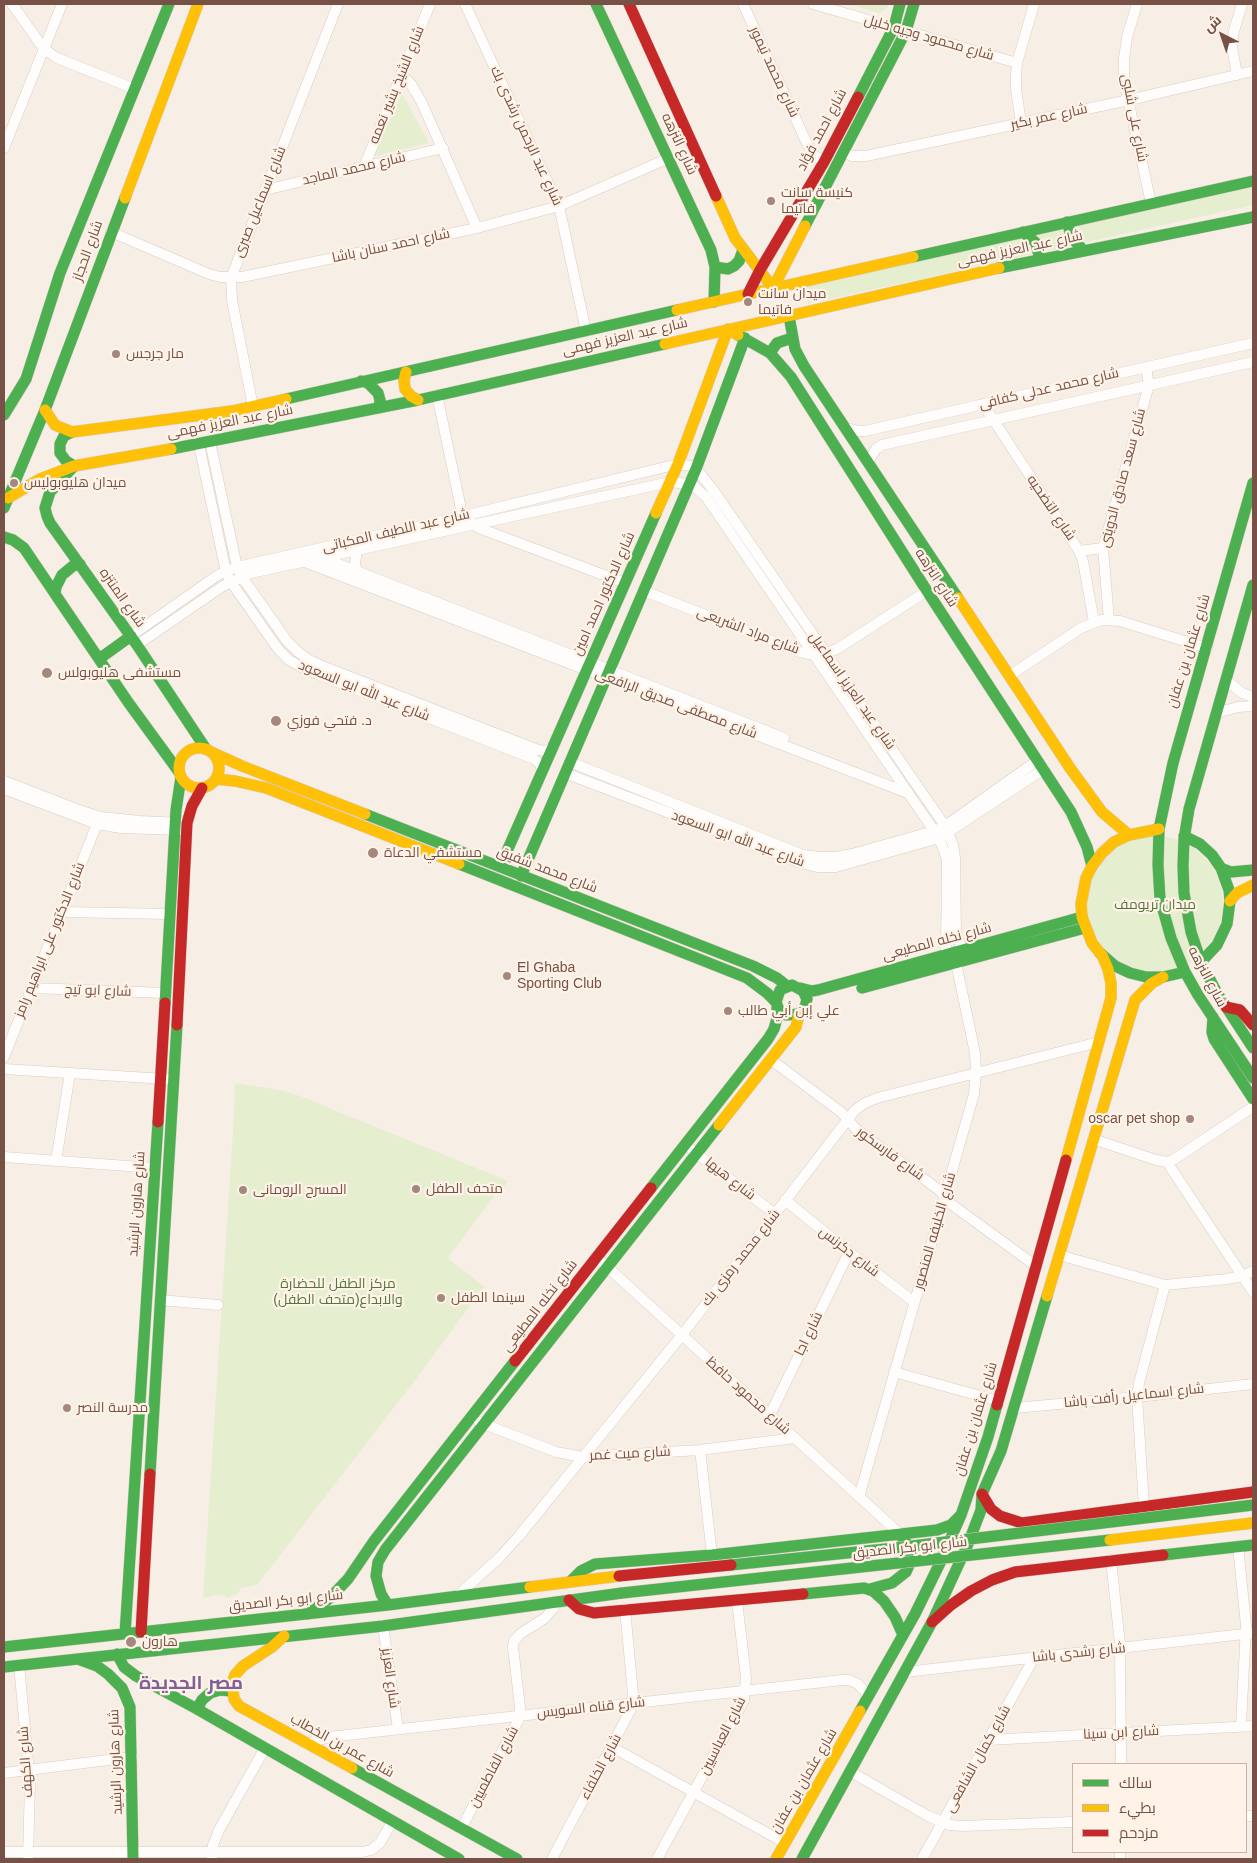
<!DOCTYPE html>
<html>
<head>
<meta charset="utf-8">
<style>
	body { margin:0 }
	#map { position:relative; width:1257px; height:1863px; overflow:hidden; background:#f7efe6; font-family:Arial,Cairo,sans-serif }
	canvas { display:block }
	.frame { position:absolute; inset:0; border:5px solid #775145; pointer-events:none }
	.legend { position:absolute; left:1072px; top:1763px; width:175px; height:90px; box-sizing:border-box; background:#fff3e8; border:1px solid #c9b2a7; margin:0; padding:6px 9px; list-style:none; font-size:15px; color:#775145 }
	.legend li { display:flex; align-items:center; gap:10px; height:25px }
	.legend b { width:25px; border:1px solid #c9b2a7 }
	.north { position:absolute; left:1197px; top:10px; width:50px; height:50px; -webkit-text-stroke:4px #fff3e8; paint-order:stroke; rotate:319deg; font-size:14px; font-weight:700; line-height:20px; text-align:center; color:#775145 }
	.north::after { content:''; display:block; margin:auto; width:18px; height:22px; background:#775145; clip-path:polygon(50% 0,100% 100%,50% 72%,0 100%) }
</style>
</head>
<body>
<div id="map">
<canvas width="1257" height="1863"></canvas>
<div class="frame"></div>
<ul class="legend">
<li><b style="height:6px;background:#4caf50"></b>سالك</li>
<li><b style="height:6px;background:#ffc107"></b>بطيء</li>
<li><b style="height:6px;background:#c62828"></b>مزدحم</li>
</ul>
<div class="north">ش</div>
</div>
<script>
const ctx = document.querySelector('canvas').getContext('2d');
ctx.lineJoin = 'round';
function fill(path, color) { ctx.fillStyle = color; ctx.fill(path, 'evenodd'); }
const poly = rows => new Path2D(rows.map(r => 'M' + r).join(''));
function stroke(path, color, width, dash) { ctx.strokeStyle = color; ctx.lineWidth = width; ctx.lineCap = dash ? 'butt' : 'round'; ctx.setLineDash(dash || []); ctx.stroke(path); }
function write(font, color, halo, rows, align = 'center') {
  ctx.font = font + ' Arial,Cairo,sans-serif'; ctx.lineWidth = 4.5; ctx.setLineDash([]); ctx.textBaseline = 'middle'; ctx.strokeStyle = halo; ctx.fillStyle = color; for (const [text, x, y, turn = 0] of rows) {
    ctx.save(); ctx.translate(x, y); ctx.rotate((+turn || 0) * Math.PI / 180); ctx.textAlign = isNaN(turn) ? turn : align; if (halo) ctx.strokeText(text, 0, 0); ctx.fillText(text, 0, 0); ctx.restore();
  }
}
fill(poly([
	[847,4,889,4,886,9,880,13],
	[402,94,429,143,372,157],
	[1253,185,1253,205,808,304,804,284],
	'1087 904a68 68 0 1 1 136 0a68 68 0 1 1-136 0Z',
	[235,1083,280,1090,300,1096,508,1181,503,1188,501,1187,448,1258,484,1287,416,1379,257,1585,241,1588,238,1593,228,1598,221,1594,203,1598,234,1115]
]), '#e5eecf');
const street = poly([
	[12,4,44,49,57,58,135,89],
	[465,4,559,206,586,331],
	[743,4,810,150,814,155,824,162],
	[813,4,1017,63],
	[1137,4,1127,37,1124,59,1124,81,1151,203],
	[401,74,411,84,422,103,477,228],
	[1237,75,1232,47,1234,31,1242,4],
	[1021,123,1016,89,1016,76,1017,63,1034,4],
	[4,148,62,4],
	[844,152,852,156,866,156,1129,100,1253,71],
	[364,167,430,4],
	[265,190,443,148],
	[111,232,209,274,220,277,242,277,477,228,559,206,669,158],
	[437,395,460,504,461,510,468,521,479,528,625,583],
	[983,404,1079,551,1083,561,1094,622],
	[253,407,232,300,231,278,338,4],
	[845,428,859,431,865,431,1253,343],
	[210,442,237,567,242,577,287,641,297,651,309,660,322,666,538,750,546,751,553,747],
	[199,445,226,572,231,582,278,649,289,660,303,668,317,674,534,759,540,764,542,771],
	[868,462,876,449,882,445,1253,362],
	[1079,551,1103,548],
	[323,558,784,738],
	[305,562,908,793],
	[357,572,355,563,357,550],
	[644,591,800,652,814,655,826,653,837,649,927,591],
	[1109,620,1103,548,1149,385,1146,367],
	[131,636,218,575,237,567,464,516,678,464,691,466,696,469,714,491,945,826,953,845,955,858,956,936,963,950],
	[137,645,223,586,251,573,670,482,690,484,696,488,706,497,939,838,947,859,946,955],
	[1009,676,1081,628,1101,620,1120,621,1207,648],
	[1226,680,1242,693,1253,697],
	[1216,713,1238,707,1253,706],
	[570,762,803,855,820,857,836,857,852,854,934,831,945,826,1038,760],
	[565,773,798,862,817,867,836,867,939,838,1044,769],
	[4,781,76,809,101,817,140,821,181,823],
	[4,789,97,824,121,828,181,830],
	[61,912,170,914],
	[31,988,166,993],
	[4,1057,97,824],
	[770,1059,841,1112,857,1130,939,1190,951,1204,1036,1266],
	[4,1069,166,1079],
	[1093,1139,1156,1160,1167,1162,1173,1160,1253,1107],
	[692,1150,775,1214],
	[4,1157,155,1168],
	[56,1161,70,1073],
	[1167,1162,1253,1292],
	[785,1200,849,1252,914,1302],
	[1059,1255,1165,1285,1227,1279,1242,1276,1253,1271],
	[603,1263,900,1534],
	[160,1300,218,1305],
	[894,1372,998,1401],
	[1014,1408,1137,1397,1253,1384],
	[770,1415,849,1252],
	[479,1422,556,1452,583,1457,700,1450,795,1438],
	[700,1450,712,1555],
	[859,1497,974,1094,976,1072,975,1053,956,963],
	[1144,1506,1137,1397,1139,1383,1165,1285],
	[1238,1546,1246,1625,1241,1726],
	[1111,1560,1120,1644,1121,1764],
	[457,1596,500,1557,519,1536,682,1335,855,1110,865,1103,877,1098,1099,1042],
	[383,1626,398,1729],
	[19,1665,30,1783,28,1859],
	[905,1672,1253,1633],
	[988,1740,1253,1726],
	[307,1744,329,1737,842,1680,849,1680,858,1684,865,1692,868,1698],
	[612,1747,785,1843],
	[851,1772,928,1816,950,1825,963,1826,1073,1822],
	[4,1773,132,1757],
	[1246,1816,1253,1816],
	[461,1829,519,1719,520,1707,513,1647,514,1641,520,1634,545,1618,553,1609,554,1602],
	[4,1852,363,1852,371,1850,380,1843,392,1822],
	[212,1858,213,1845,219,1830,265,1748],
	[552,1859,630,1711,633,1694,625,1609],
	[657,1859,744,1700,746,1678,737,1601],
	[922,1859,1034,1658],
	[1120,1859,1120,1852]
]);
const fast = poly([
	[596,4,711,250,715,267,714,302],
	[858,97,894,27,900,4],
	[1067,222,1072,238,1083,250],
	[805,226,906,31,914,4],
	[1023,232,1036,243,1040,260],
	[913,257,1253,181],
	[715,267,728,269,734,266,739,261,743,250],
	[999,268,1253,217],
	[789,316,795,349,804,366,958,598],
	[738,335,770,353,791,377,927,591,1071,812,1087,847,1092,866],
	[770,353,777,343,792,338],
	[361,381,368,383,378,393,380,400,379,408],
	[286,399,677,310],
	[4,415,26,379,60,273,169,4],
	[72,432,64,436,60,444,60,453,66,461,74,466,50,492,45,508,47,516,50,523,137,645,206,749],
	[171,449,418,400,665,344],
	[1253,483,1173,763,1159,829,1158,865,1160,899,1171,938,1185,972,1198,995,1253,1078],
	[4,508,45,410,125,198],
	[4,537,13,540,24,548,128,702,179,772],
	[1253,585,1189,809,1184,839,1183,866,1184,893,1191,932,1201,962,1217,993,1253,1048],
	[55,594,56,587,62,575,73,566,80,564],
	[99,659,131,636],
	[365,814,753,966,777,978,787,986],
	[1184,836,1200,844,1212,855,1221,868,1229,890,1230,901,1227,924,1217,945,1201,962],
	[459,864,747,978,767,993,776,1002,779,1010,786,1015,799,1014,805,1007,807,999,803,991,792,985,780,990,776,1002],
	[500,867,656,513],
	[1221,868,1231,872,1253,870],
	[521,876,696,469,745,338],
	[1100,953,1115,966,1130,973,1146,977,1163,977,1185,972],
	[800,988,812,991,818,990,1082,917],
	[862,988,1085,928],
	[165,1003,176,810,181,777],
	[1213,1017,1212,1032,1214,1039,1253,1099],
	[651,1188,768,1039,774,1029,777,1018,777,1006],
	[150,1474,177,1025],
	[1163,1555,1253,1545],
	[571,1581,581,1571,595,1564,712,1555,937,1530,951,1525,961,1515],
	[870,1589,892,1583,906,1572,910,1563,911,1554,908,1545,901,1536],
	[803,1594,864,1588,873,1591,884,1601,895,1617,903,1635],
	[388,1605,381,1594,376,1576,378,1562,385,1550,719,1125],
	[308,1614,330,1598,348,1579,374,1541,515,1361],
	[125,1634,158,1122],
	[4,1647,388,1605,530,1587],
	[117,1654,124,1667,136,1676,197,1709,459,1859],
	[78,1659,97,1666,108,1674,122,1688,130,1707,133,1859],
	[4,1667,383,1626,622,1593],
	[197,1709,202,1700,210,1693,220,1690,232,1691],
	[860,1711,915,1614,940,1563,961,1515,988,1437,997,1405],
	[352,1768,517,1859],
	[802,1859,932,1622,968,1544,981,1510,982,1494,1001,1451,1047,1296]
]);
const slow = poly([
	[716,196,735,238,773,288,805,226],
	[125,198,198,4],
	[677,310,913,257],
	[665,344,999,268],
	[406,372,404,380,405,389,411,396,418,400],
	[45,410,55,425,72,432,232,411,286,399],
	[8,498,40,479,74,466,171,449],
	[656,513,678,464,728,329,738,335],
	[958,598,1070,768,1102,812,1129,835],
	'179 768a20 20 0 1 1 40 0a20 20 0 1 1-40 0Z',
	[211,752,242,766,365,814],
	[216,779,235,781,266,788,459,864],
	[1230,901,1237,893,1253,885],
	[1100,953,1092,943,1082,917,1081,904,1086,878,1092,866,1102,853,1114,842,1129,835,1159,829],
	[719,1125,796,1027,799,1014],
	[1066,1160,1111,998,1111,983,1108,969,1102,955],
	[1047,1296,1135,1000,1152,983,1163,977],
	[530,1587,619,1576],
	[284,1636,272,1647,243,1666,235,1675,232,1683,234,1699,239,1706,352,1768],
	[776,1859,860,1711]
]);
const jam = poly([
	[629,4,716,196],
	[748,294,760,270,824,162,858,97],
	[1226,1007,1240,1010,1253,1025],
	[177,1025,187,823,192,806,202,788],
	[158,1122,165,1003],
	[515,1361,651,1188],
	[997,1405,1066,1160],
	[982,1494,991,1509,1000,1516,1022,1523,1253,1492],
	[569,1600,579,1609,594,1613,803,1594],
	[932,1622,951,1605,971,1591,992,1580,1015,1572,1163,1555],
	[141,1632,150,1474]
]);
stroke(street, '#d8ccc5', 11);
stroke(fast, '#d8cac3', 12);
stroke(slow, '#d8cac3', 12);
stroke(jam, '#d8cac3', 12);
stroke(street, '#fefdfb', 10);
stroke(fast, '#4caf50', 11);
stroke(slow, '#ffc107', 11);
stroke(jam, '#c62828', 11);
const fastBridge = poly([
	[731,1565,895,1548,1253,1505],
	[622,1593,1110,1540]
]);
const slowBridge = poly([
	[1110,1540,1253,1523]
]);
const jamBridge = poly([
	[619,1576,731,1565]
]);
stroke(fastBridge, '#d6c9c3', 12, []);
stroke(slowBridge, '#d6c9c3', 12, []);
stroke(jamBridge, '#d6c9c3', 12, []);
stroke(fastBridge, '#4caf50', 11);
stroke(slowBridge, '#ffc107', 11);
stroke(jamBridge, '#c62828', 11);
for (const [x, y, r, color] of [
	[771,201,5,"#a4887d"],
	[748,302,5,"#a4887d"],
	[116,354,5,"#a4887d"],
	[14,483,5,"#a4887d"],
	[47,673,6,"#a4887d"],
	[276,721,6,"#a4887d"],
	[373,853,6,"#a4887d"],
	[507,976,5,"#a4887d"],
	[728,1011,5,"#a4887d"],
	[1190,1119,5,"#a4887d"],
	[416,1189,5,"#a4887d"],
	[243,1190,5,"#a4887d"],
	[441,1298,5,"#a4887d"],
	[67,1408,5,"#a4887d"],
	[131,1642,6,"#a4887d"]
]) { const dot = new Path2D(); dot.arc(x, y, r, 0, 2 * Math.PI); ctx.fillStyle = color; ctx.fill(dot); stroke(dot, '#fff3e8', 2); }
write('14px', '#775145', '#fff3e8', [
	["شارع محمود وجيه خليل",929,38,16],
	["شارع محمد تيمور",774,72,65],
	["شارع الشيخ بشير نعمه",397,85,-68],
	["شارع عمر بكير",1049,117,-12],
	["شارع على شلبى",1134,118,79],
	["شارع احمد فؤاد",822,130,-62],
	["شارع عبد الرحمن رشدى بك",526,136,65],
	["شارع النزهه",679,144,65],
	["شارع محمد الماجد",354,169,-13],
	["شارع اسماعيل صبرى",260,202,-68],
	["شارع احمد سنان باشا",391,246,-12],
	["شارع عبد العزيز فهمى",1020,249,-12],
	["شارع الحجاز",88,251,-70],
	["شارع عبد العزيز فهمى",625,337,-13],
	["شارع محمد عدلى كفافى",1049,389,-13],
	["شارع عبد العزيز فهمى",230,422,-11],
	["شارع سعد صادق الدوينى",1123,478,-75],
	["شارع التضحيه",1051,508,56],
	["شارع عبد اللطيف المكباتى",396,531,-13],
	["شارع النزهه",936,578,57],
	["شارع الدكتور احمد امين",604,594,-66],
	["شارع المنتزه",122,598,55],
	["شارع مراد الشريعى",748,631,21],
	["شارع عثمان بن عفان",1189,651,-73],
	["شارع عبد الله ابو السعود",364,691,22],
	["شارع عبد العزيز اسماعيل",852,691,55],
	["شارع مصطفى صديق الرافعى",676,704,21],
	["شارع عبد الله ابو السعود",738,839,20],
	["شارع محمد شفيق",547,870,21],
	["شارع الدكتور على ابراهيم رامز",50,940,-68],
	["شارع نخله المطيعى",937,942,-15],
	["شارع النزهه",1207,977,62],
	["شارع ابو تيج",98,991,2],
	["شارع فارسكور",890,1154,36],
	["شارع هيها",730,1179,38],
	["شارع هارون الرشيد",137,1204,-86],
	["شارع الخليفه المنصور",935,1231,-74],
	["شارع دكرنس",849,1252,38],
	["شارع محمد رمزى بك",741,1258,-52],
	["شارع نخله المطيعى",540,1306,-52],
	["شارع اجا",809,1334,-64],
	["شارع محمود حافظ",748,1396,42],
	["شارع اسماعيل رأفت باشا",1134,1396,-6],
	["شارع عثمان بن عفان",976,1419,-73],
	["شارع ميت غمر",630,1454,-3],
	["شارع ابو بكر الصديق",910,1548,-6],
	["شارع ابو بكر الصديق",286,1601,-6],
	["شارع رشدى باشا",1079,1653,-6],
	["شارع العزيز",390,1678,82],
	["شارع قناه السويس",591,1708,-6],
	["شارع ابن سينا",1121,1733,-3],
	["شارع العباسيين",723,1736,-63],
	["شارع عمر بن الخطاب",342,1746,29],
	["شارع كمال الشافعى",978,1759,-61],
	["شارع الكهف",26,1762,-94],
	["شارع هارون الرشيد",116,1762,-92],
	["شارع الفاطميين",494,1767,-62],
	["شارع الخلفاء",601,1767,-62],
	["شارع عثمان بن عفان",804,1781,-60]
]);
write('14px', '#775145', '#fff3e8', [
	["كنيسة سانت",781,193],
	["فاتيما",781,209],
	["ميدان سانت",758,294],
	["فاتيما",758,310],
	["مار جرجس",126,354],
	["ميدان هليوبوليس",24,483],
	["مستشفى هليوبولس",58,673],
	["د. فتحي فوزي",287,721],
	["مستشفي الدعاة",384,853],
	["El Ghaba",517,968],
	["Sporting Club",517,984],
	["علي إبن أبي طالب",738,1011],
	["oscar pet shop",1180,1119,"right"],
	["متحف الطفل",426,1189],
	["المسرح الرومانى",253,1190],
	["سينما الطفل",451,1298],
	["مدرسة النصر",77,1408],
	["هارون",142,1642]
], 'left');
write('14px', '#527839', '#fff3e8', [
	["ميدان تريومف",1155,905],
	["مركز الطفل للحضارة",338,1284],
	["والابداع(متحف الطفل)",338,1300]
]);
write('bold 19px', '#805f9b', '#fff3e8', [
	["مصر الجديدة",191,1684]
]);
</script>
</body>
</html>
